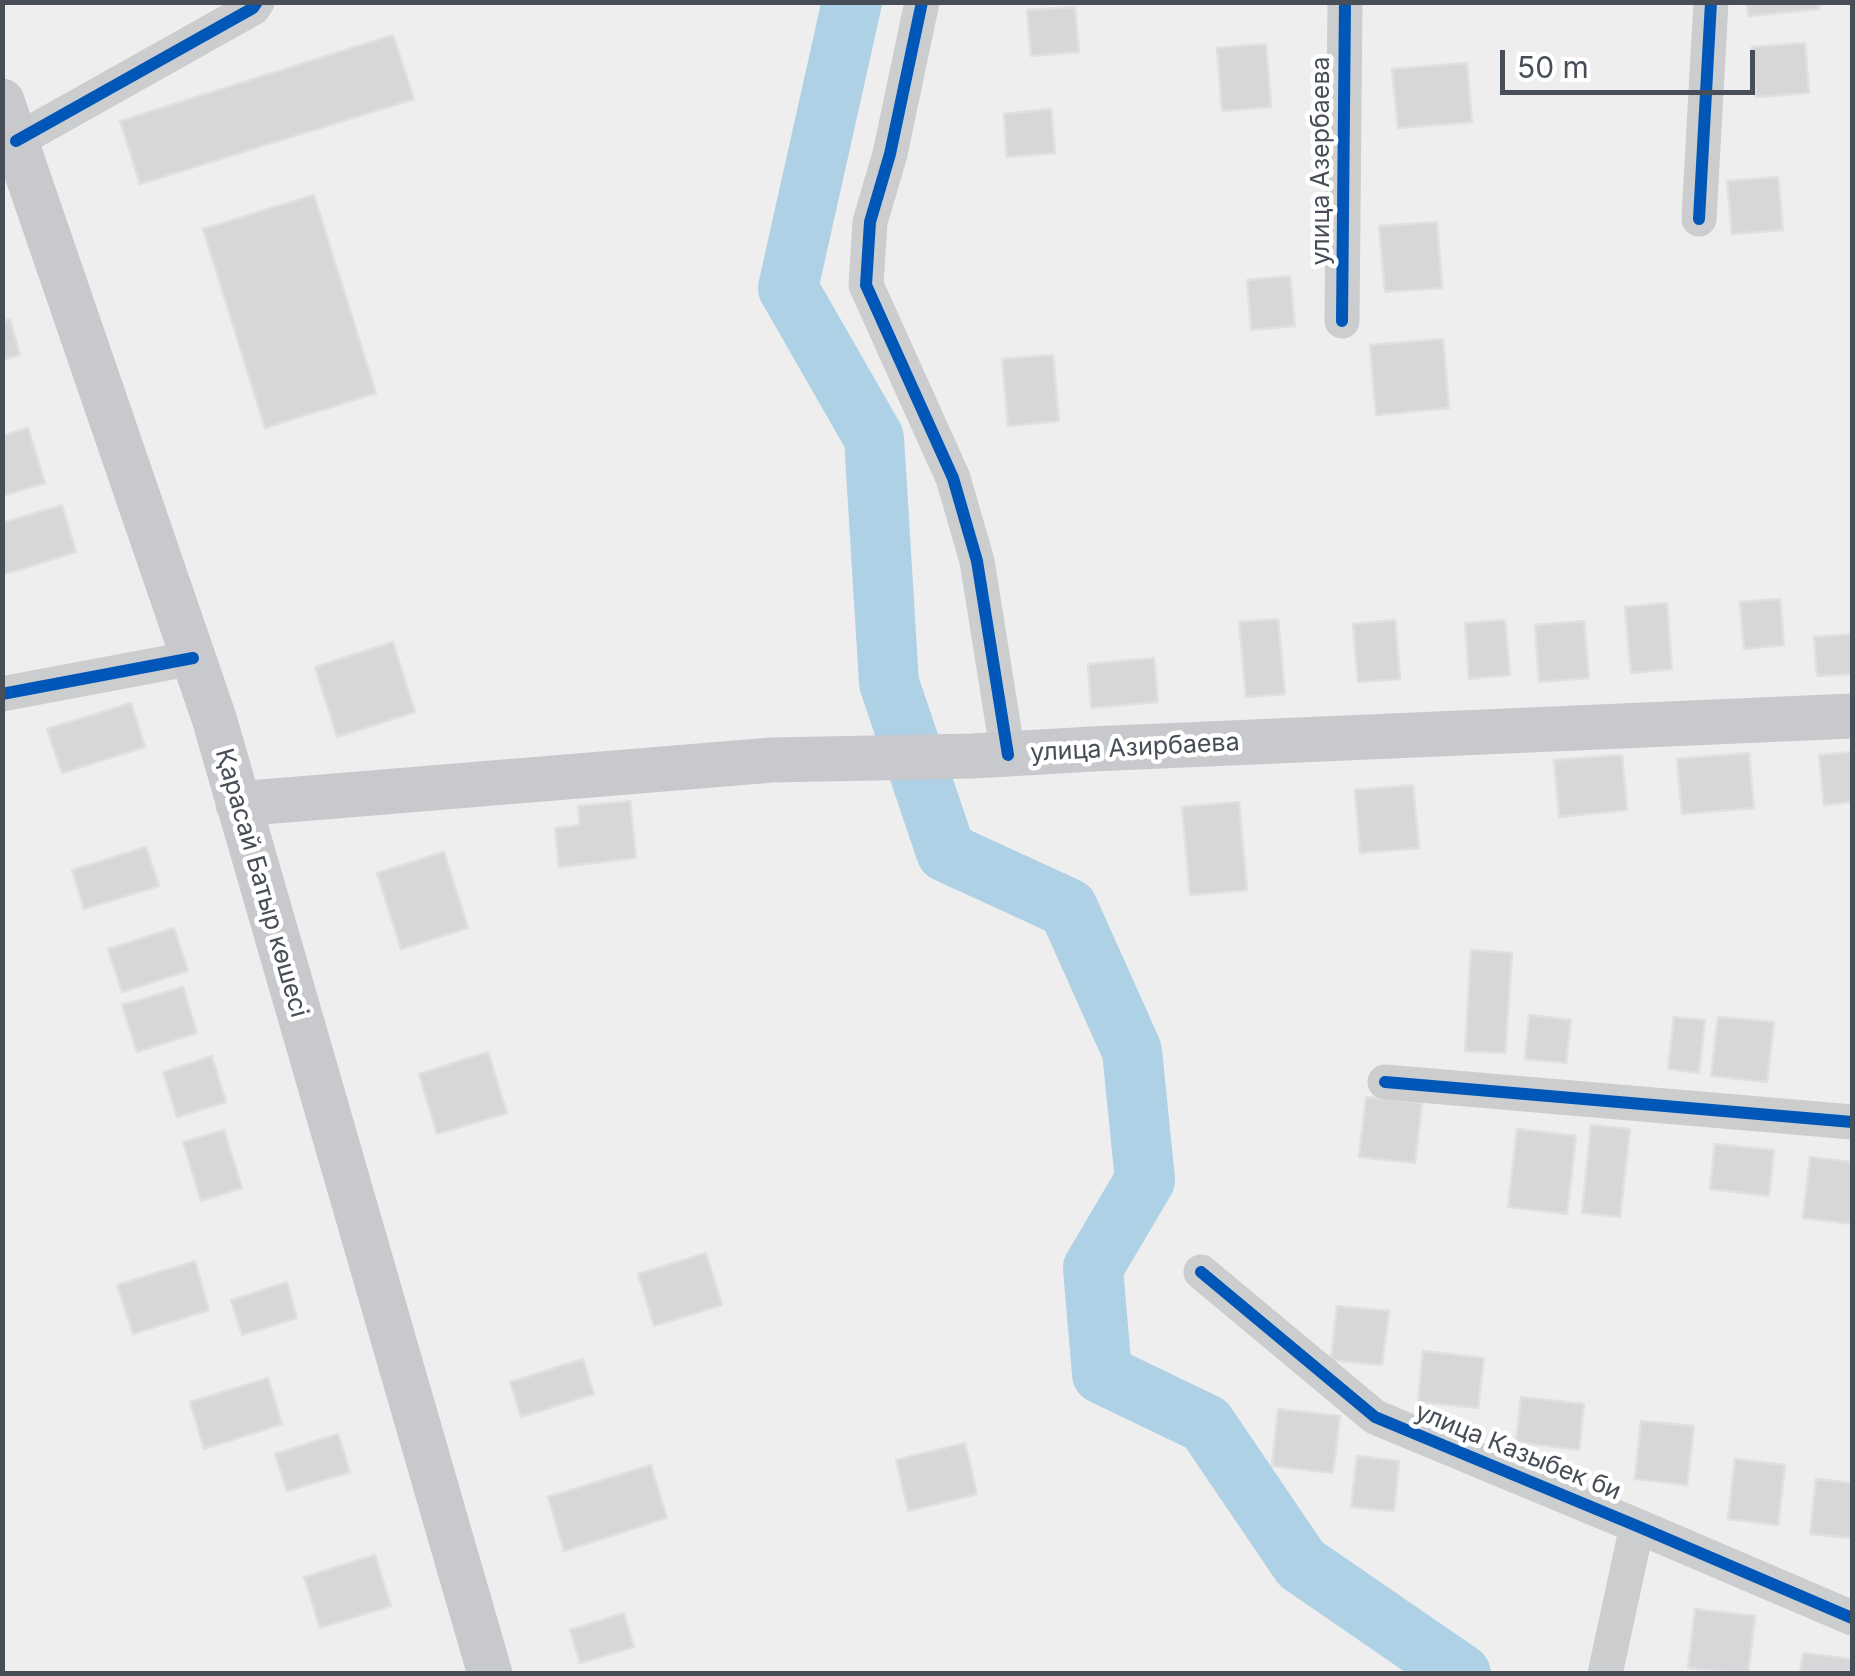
<!DOCTYPE html>
<html>
<head>
<meta charset="utf-8">
<style>
	body { margin:0 }
	#map { position:relative; width:1855px; height:1676px; overflow:hidden; background:#efeeee; font-family:Inter,sans-serif }
	canvas { display:block }
	.frame { position:absolute; inset:0; border:5px solid #484e58; pointer-events:none }
	.scale { position:absolute; left:1500px; top:50px; width:255px; height:45px; box-sizing:border-box; border:5px solid #484e58; border-top:0; padding-left:12px; font-size:30px; line-height:35px; white-space:nowrap; color:#484e58; -webkit-text-stroke:8px #fff; paint-order:stroke }
</style>
</head>
<body>
<div id="map">
<canvas width="1855" height="1676"></canvas>
<div class="frame"></div>
<div class="scale">50 m</div>
</div>
<script>
const ctx = document.querySelector('canvas').getContext('2d');
ctx.lineJoin = 'round';
const poly = rows => new Path2D(rows.map(r => 'M' + r).join(''));
function stroke(path, color, width, dash) { ctx.strokeStyle = color; ctx.lineWidth = width; ctx.lineCap = dash ? 'butt' : 'round'; ctx.setLineDash(dash || []); ctx.stroke(path); }
function fill(path, color) { ctx.fillStyle = color; ctx.fill(path, 'evenodd'); }
function write(font, color, halo, rows, align = 'center') {
  ctx.font = font + ' Inter,sans-serif'; ctx.lineWidth = 9; ctx.setLineDash([]); ctx.textBaseline = 'middle'; ctx.strokeStyle = halo; ctx.fillStyle = color; for (const [text, x, y, turn = 0] of rows) {
    ctx.save(); ctx.translate(x, y); ctx.rotate((+turn || 0) * Math.PI / 180); ctx.textAlign = isNaN(turn) ? turn : align; if (halo) ctx.strokeText(text, 0, 0); ctx.fillText(text, 0, 0); ctx.restore();
  }
}
stroke(poly([
	[852,2,788,288,874,438,889,683,946,852,1068,908,1132,1051,1145,1180,1093,1268,1102,1374,1206,1424,1301,1564,1461,1674]
]), '#aed1e5', 60);
const building = poly([
	[1747,2,1819,2,1819,9,1748,16,1747,2],
	[1075,7,1079,52,1031,56,1027,10,1075,7],
	[393,35,414,99,140,184,120,121,393,35],
	[1805,43,1809,93,1756,97,1752,47,1805,43],
	[1266,44,1271,107,1222,111,1217,48,1266,44],
	[1467,63,1472,122,1398,128,1392,69,1467,63],
	[1051,109,1055,153,1007,157,1004,114,1051,109],
	[1778,177,1783,230,1732,234,1727,181,1778,177],
	[314,195,376,393,265,428,203,229,314,195],
	[1437,222,1442,288,1385,292,1379,226,1437,222],
	[1290,276,1295,326,1251,330,1247,280,1290,276],
	[10,319,20,355,2,360,2,322,10,319],
	[1443,339,1449,408,1376,415,1370,345,1443,339],
	[1053,355,1059,421,1008,426,1002,359,1053,355],
	[28,428,45,483,2,496,2,436,28,428],
	[62,505,76,552,2,575,2,523,62,505],
	[1780,599,1784,645,1744,649,1740,602,1780,599],
	[1667,603,1672,669,1631,673,1625,607,1667,603],
	[1278,619,1285,694,1246,697,1239,622,1278,619],
	[1395,620,1400,679,1358,682,1353,624,1395,620],
	[1505,620,1510,675,1469,679,1465,623,1505,620],
	[1584,621,1589,678,1539,682,1535,625,1584,621],
	[1852,634,1852,674,1817,676,1814,637,1852,634],
	[393,642,415,712,337,737,315,667,393,642],
	[1154,658,1158,702,1091,708,1088,664,1154,658],
	[131,703,145,747,62,773,47,729,131,703],
	[1852,752,1852,802,1824,805,1819,755,1852,752],
	[1749,753,1754,808,1682,814,1677,759,1749,753],
	[1622,755,1627,810,1559,817,1554,760,1622,755],
	[1413,785,1419,848,1360,853,1355,790,1413,785],
	[630,801,636,858,559,867,555,828,580,825,578,806,630,801],
	[1239,802,1247,890,1190,895,1182,807,1239,802],
	[146,847,159,886,84,909,72,870,146,847],
	[444,852,468,928,401,949,377,873,444,852],
	[174,928,188,971,122,992,108,949,174,928],
	[1471,950,1512,953,1505,1053,1465,1051,1471,950],
	[183,987,197,1033,137,1052,122,1005,183,987],
	[1529,1015,1571,1020,1566,1063,1525,1059,1529,1015],
	[1674,1017,1705,1020,1699,1073,1668,1069,1674,1017],
	[1718,1017,1774,1022,1767,1082,1711,1076,1718,1017],
	[488,1052,507,1113,437,1134,419,1074,488,1052],
	[212,1056,226,1102,177,1117,163,1072,212,1056],
	[1366,1097,1422,1103,1415,1163,1359,1157,1366,1097],
	[1591,1125,1630,1129,1620,1217,1582,1213,1591,1125],
	[1517,1129,1576,1136,1567,1214,1508,1207,1517,1129],
	[224,1130,242,1188,201,1201,183,1142,224,1130],
	[1715,1144,1774,1150,1769,1196,1710,1189,1715,1144],
	[1810,1157,1852,1162,1852,1224,1803,1218,1810,1157],
	[706,1253,722,1305,654,1326,638,1274,706,1253],
	[195,1261,209,1310,133,1334,117,1285,195,1261],
	[287,1282,297,1318,242,1335,231,1300,287,1282],
	[1337,1306,1389,1311,1382,1365,1331,1360,1337,1306],
	[1423,1351,1484,1358,1478,1408,1418,1402,1423,1351],
	[583,1359,594,1394,521,1417,510,1382,583,1359],
	[268,1378,282,1424,204,1449,190,1402,268,1378],
	[1521,1397,1584,1404,1579,1450,1516,1442,1521,1397],
	[1278,1409,1340,1416,1333,1473,1272,1466,1278,1409],
	[1641,1421,1694,1426,1687,1485,1635,1479,1641,1421],
	[338,1434,350,1472,287,1491,275,1454,338,1434],
	[965,1443,977,1494,908,1511,896,1460,965,1443],
	[1357,1456,1399,1461,1394,1511,1351,1507,1357,1456],
	[1735,1459,1785,1465,1778,1525,1728,1519,1735,1459],
	[651,1465,667,1518,564,1551,548,1497,651,1465],
	[1816,1479,1852,1483,1852,1538,1810,1534,1816,1479],
	[375,1555,391,1606,320,1628,304,1577,375,1555],
	[1695,1609,1755,1616,1748,1674,1688,1668,1695,1609],
	[624,1613,634,1647,580,1663,570,1630,624,1613],
	[1803,1653,1852,1659,1852,1674,1800,1674,1803,1653]
]);
fill(building, '#d7d6d9');
stroke(building, '#e0e0e1', 2.5);
stroke(poly([
	[922,2,890,154,870,222,866,285,953,478,977,561,1008,755],
	[16,141,253,8,257,2],
	[1699,219,1711,2],
	[1342,321,1345,2],
	[2,694,193,658],
	[1385,1082,1852,1122],
	[1201,1272,1375,1417,1637,1526,1852,1618],
	[1605,1674,1637,1526]
]), '#cbcdcf', 35);
stroke(poly([
	[2,101,214,718,490,1674],
	[238,804,772,760,974,756,1092,749,1852,716]
]), '#c7c9cc', 45);
stroke(poly([
	[922,2,890,154,870,222,866,285,953,478,977,561,1008,755],
	[16,141,253,8,257,2],
	[1699,219,1711,2],
	[1342,321,1345,2],
	[2,694,193,658],
	[1385,1082,1852,1122],
	[1201,1272,1375,1417,1637,1526,1852,1618]
]), '#0057b8', 12);
write('25px', '#484e58', '#fff', [
	["улица Азербаева",1321,161,-90],
	["улица Азирбаева",1135,748,-3],
	["Қарасай Батыр көшесі",261,883,74],
	["улица Казыбек би",1518,1452,22]
]);
</script>
</body>
</html>
